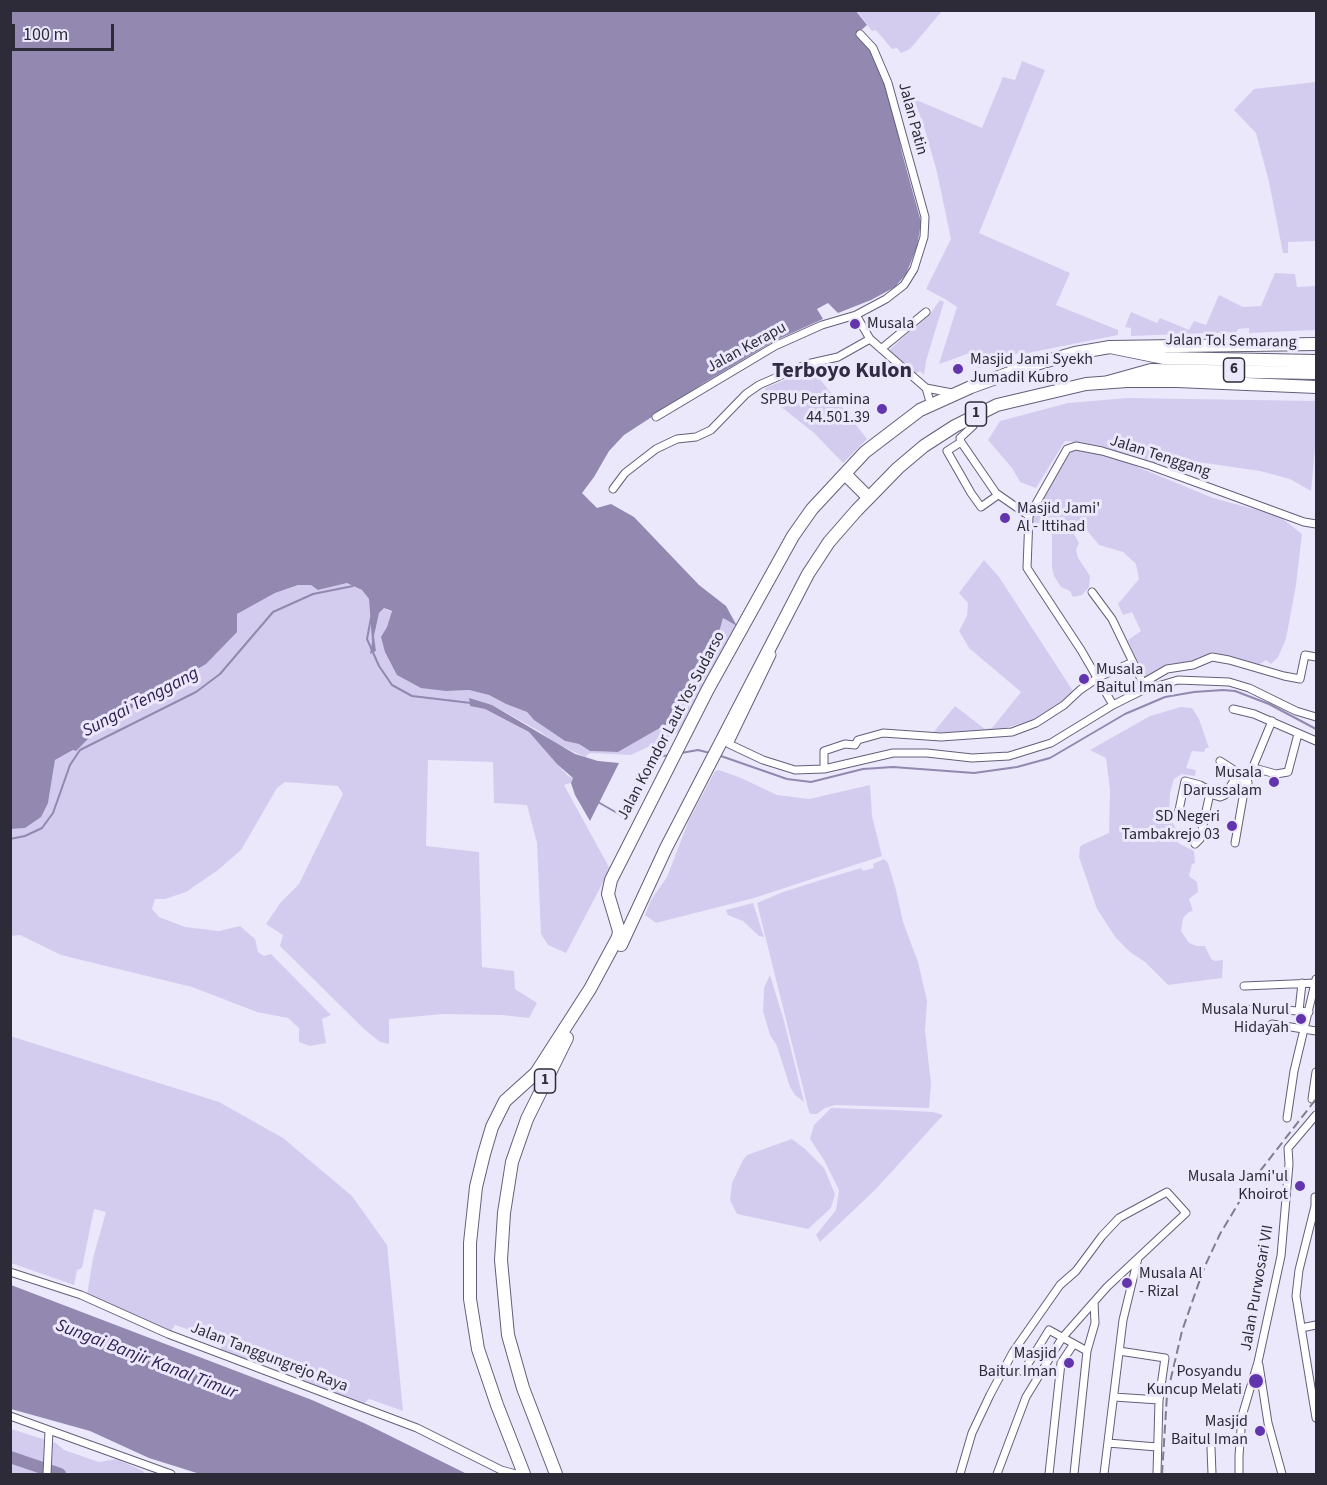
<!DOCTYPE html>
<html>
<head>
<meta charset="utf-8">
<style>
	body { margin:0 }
	#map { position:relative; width:1327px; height:1485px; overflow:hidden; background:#ece8fb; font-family:"Source Sans 3",sans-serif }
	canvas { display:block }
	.frame { position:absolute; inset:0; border:12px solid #2e2b38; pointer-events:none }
	.scale { position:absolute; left:12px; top:24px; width:102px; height:27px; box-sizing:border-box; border:3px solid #2e2b38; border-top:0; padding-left:8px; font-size:18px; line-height:21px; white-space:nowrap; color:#2e2b38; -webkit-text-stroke:4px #ece8fb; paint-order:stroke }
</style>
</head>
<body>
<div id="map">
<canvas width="1327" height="1485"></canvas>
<div class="frame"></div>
<div class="scale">100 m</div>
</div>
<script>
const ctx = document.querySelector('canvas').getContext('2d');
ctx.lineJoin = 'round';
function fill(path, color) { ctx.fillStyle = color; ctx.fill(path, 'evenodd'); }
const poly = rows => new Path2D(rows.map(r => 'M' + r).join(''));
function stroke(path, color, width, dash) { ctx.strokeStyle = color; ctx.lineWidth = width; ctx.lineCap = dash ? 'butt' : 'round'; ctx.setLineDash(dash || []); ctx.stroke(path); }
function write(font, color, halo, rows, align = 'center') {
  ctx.font = font + ' "Source Sans 3",sans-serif'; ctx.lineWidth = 6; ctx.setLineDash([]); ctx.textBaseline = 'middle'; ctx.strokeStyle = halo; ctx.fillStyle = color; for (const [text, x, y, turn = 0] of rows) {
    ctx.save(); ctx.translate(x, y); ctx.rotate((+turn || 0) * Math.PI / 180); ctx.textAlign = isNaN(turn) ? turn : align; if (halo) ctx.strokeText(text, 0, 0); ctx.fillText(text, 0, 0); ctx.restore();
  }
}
fill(poly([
	[857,11,942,11,910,49,901,53,897,48,892,49,876,30,872,31],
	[1022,61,1045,70,979,233,1070,273,1056,305,1118,330,1118,335,1023,354,1021,352,978,368,970,353,939,364,957,307,945,299,926,289,951,239,937,172,925,130,914,99,982,128,1003,77,1015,80],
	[1316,82,1316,241,1288,242,1288,253,1283,253,1269,182,1256,133,1234,110,1254,89],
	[1275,273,1295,274,1297,287,1316,286,1316,330,1249,333,1249,328,1238,329,1237,332,1131,336,1131,328,1125,327,1131,312,1157,323,1160,318,1189,330,1194,321,1206,325,1219,295,1243,307,1261,306],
	[940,300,944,302,926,361,924,375,920,371,914,375,888,351,930,314],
	[812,369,867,439,843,463,814,433,765,394,765,388],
	[1127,398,1316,401,1316,439,1311,491,1290,479,1260,471,1163,457,1155,464,1085,443,1065,441,1036,488,1020,482,1012,468,988,440,1000,421,1068,403],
	[1070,448,1079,448,1118,459,1213,498,1279,516,1302,534,1296,585,1286,639,1278,657,1271,664,1266,660,1257,666,1212,652,1199,661,1170,664,1145,678,1128,640,1141,631,1132,612,1123,615,1118,604,1139,579,1136,564,1123,552,1099,545,1085,528,1079,526,1073,532,1079,543,1076,550,1078,558,1090,576,1089,587,1082,595,1073,597,1070,591,1061,587,1054,576,1052,567,1052,535,1047,525,1032,522,1029,510],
	[984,560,999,577,1073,691,1060,705,1035,720,998,730,933,733,955,706,985,729,992,728,1021,692,969,648,959,631,967,616,968,603,959,593],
	[347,583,362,590,369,599,372,642,371,654,376,651,374,636,379,613,384,608,392,612,387,627,446,691,469,690,489,695,506,704,527,712,534,720,565,741,579,744,590,751,618,752,672,721,682,700,702,670,716,643,723,618,737,626,683,730,631,755,590,753,585,757,555,743,539,731,492,705,469,699,470,706,485,709,529,732,568,776,573,778,571,783,564,785,610,869,566,953,548,945,541,934,537,843,527,805,494,803,493,762,428,760,426,846,479,852,482,967,514,971,515,989,537,1003,529,1018,503,1015,443,1014,389,1019,389,1044,380,1042,364,1029,280,946,283,935,266,924,281,902,299,884,343,794,338,786,285,782,277,788,241,850,218,870,186,892,165,899,155,899,152,909,159,917,185,927,219,931,240,926,255,939,258,952,264,956,271,954,331,1015,322,1019,326,1043,310,1046,299,1042,299,1028,288,1018,257,1012,192,987,61,955,20,935,11,936,11,829,25,828,48,803,55,760,73,750,75,751,94,733,105,719,130,709,206,664,237,614,275,593,298,585,312,585,318,590],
	[1181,707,1192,708,1199,719,1209,748,1206,748,1204,752,1192,751,1186,768,1196,770,1195,776,1182,774,1174,779,1170,793,1169,817,1180,835,1178,843,1194,851,1195,863,1192,864,1189,876,1197,882,1198,892,1189,899,1193,911,1189,912,1183,918,1181,931,1189,943,1197,946,1205,946,1211,959,1215,961,1223,960,1222,978,1168,985,1145,962,1130,952,1116,938,1097,909,1079,857,1080,847,1082,845,1109,833,1110,790,1106,758,1090,750,1150,716],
	[719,770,741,778,777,795,809,799,870,785,872,816,882,856,754,898,656,923,645,915,651,900,667,877,689,820,715,771],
	[884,859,888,863,896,890,903,922,918,962,927,1001,925,1031,931,1083,929,1108,835,1105,825,1108,817,1114,811,1114,809,1112,757,903,783,892,821,880,861,868,863,871,874,868,873,864],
	[753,903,764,937,759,936,743,921,728,915,726,910],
	[770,975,784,1021,804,1102,795,1095,790,1087,777,1046,770,1035,763,1011,764,988],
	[10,1036,219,1102,283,1138,352,1196,387,1245,403,1411,369,1399,362,1405,301,1381,302,1371,279,1366,257,1356,252,1362,221,1351,221,1341,175,1325,171,1331,87,1295,93,1258,106,1212,94,1209,82,1268,77,1270,74,1285,11,1263],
	[831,1108,894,1110,933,1112,943,1115,876,1189,820,1242,816,1235,836,1210,839,1190,824,1160,810,1139,814,1125],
	[792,1139,805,1149,824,1168,835,1194,831,1208,808,1229,737,1214,730,1200,732,1183,743,1160,747,1155],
	[11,1429,56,1443,64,1450,99,1462,117,1459,143,1471,145,1474,11,1474]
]), '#d4ccee');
fill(poly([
	[11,11,856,11,867,25,858,33,877,59,894,114,902,153,921,222,917,247,906,274,895,287,871,300,838,313,828,303,817,309,823,319,774,341,704,383,624,435,609,451,594,477,582,493,597,508,611,504,634,517,699,585,726,606,737,626,723,618,716,643,702,670,682,700,672,721,618,752,590,751,579,744,565,741,534,720,527,712,506,704,489,695,469,690,446,691,421,688,397,675,385,652,381,637,387,627,392,611,384,608,379,613,374,636,376,651,370,654,372,642,369,599,362,590,347,583,318,590,311,585,298,585,275,593,237,614,237,632,206,664,130,709,105,719,94,733,76,751,73,750,55,760,48,803,41,817,25,828,11,829],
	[469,698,492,705,575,754,598,761,619,763,590,821,575,795,571,783,573,778,557,764,529,732,485,709,470,706],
	[11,1285,312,1400,366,1424,467,1474,200,1474,149,1458,90,1431,11,1409]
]), '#9288b0');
stroke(poly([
	[371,618,367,639,379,666,392,685,412,696,471,703],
	[681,753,698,750,710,753],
	[718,755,787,779,811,782,863,769,893,767,974,773,1017,767,1050,758,1125,714,1165,697,1194,692,1223,690,1235,691,1269,704,1316,729],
	[598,802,624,817,653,758,669,755],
	[10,839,25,836,42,828,53,813,70,765,80,750,196,692,220,674,273,612,313,594,353,586]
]), '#9288b0', 2);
stroke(poly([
	[10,1457,60,1474]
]), '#9288b0', 12);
const minor = poly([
	[856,315,870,339,926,388,952,393],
	[881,349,926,312],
	[926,388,931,405],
	[972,416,973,426,960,438,961,442,996,493,1029,516,1027,568,1081,650,1113,705],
	[656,417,775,346,822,325,856,315,886,299,904,285,914,269,924,237,925,217,888,83,873,48,860,34],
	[961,442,947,451,971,493,981,507,998,495],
	[613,489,625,473,656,449,677,439,696,437,711,430,746,394,759,385,807,364,838,357,870,339],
	[1029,516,1067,449,1076,446,1102,451,1151,466,1304,522,1316,524],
	[1092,592,1112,619,1143,683,1167,669,1193,665,1212,657,1229,660,1284,676,1300,679,1305,655,1316,657],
	[772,655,729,744,763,760,795,770,824,769,893,753,927,753,972,758,1009,756,1051,743,1113,705,1141,691,1178,680,1229,682,1249,688,1296,711,1316,717],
	[1233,709,1254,714,1316,741],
	[1220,761,1234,770,1236,777],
	[1254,768,1276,774,1288,772,1298,734],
	[824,769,824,751,845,744,855,745,858,740,883,733,941,737,1012,732,1036,723,1064,705,1080,690,1099,677,1133,662],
	[1178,815,1185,781,1200,785,1209,790,1213,795,1220,797,1225,795,1236,777,1248,783],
	[1235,843,1245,786,1272,721],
	[1195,844,1200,839,1210,793],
	[1244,986,1316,983],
	[1246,1010,1262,1008,1309,1012],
	[1299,1011,1302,983],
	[1272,1024,1316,1031],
	[1312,1099,1316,1072],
	[1287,1118,1294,1071,1316,979],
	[1316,1197,1315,1197,1315,1206,1299,1270,1296,1296,1316,1418],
	[10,1272,81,1295,168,1334,417,1428,501,1470,516,1474],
	[1301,1328,1316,1325],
	[1119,1351,1165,1358,1159,1400,1157,1474],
	[1259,1365,1268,1423,1282,1474],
	[1023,1372,1049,1330,1087,1351],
	[1114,1397,1159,1400],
	[10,1416,171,1474],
	[1108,1443,1157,1447],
	[1211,1448,1212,1474],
	[47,1474,49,1431],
	[960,1474,972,1433,990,1395,1013,1352,1060,1285,1076,1271,1102,1236,1119,1218,1167,1192,1186,1213,1107,1287,1062,1338,1026,1397,997,1474],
	[1049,1474,1061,1363,1073,1345],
	[1074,1474,1087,1351,1095,1323,1094,1302],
	[1104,1474,1123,1320,1138,1258],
	[1239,1474,1239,1456,1242,1416,1258,1362,1281,1256,1289,1164,1288,1148,1316,1115]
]);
const trunk = poly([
	[845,474,869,498],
	[621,945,666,848,808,574,829,542,857,510,898,468,924,446,955,426,997,405,1086,384,1127,381,1177,381,1316,387],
	[524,1474,497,1405,478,1349,470,1299,470,1243,476,1187,484,1154,492,1127,505,1101,536,1073,590,989,618,937,619,931,608,894,611,880,708,689,793,536,812,509,865,452,920,410,971,387,1029,366,1075,353,1110,347,1316,344],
	[556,1474,523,1388,508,1335,501,1260,504,1213,512,1162,527,1119,567,1038]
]);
const motorway = poly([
	[1110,347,1164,358,1316,361],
	[1108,382,1151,370,1316,373]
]);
stroke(minor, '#655e7a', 9);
stroke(trunk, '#655e7a', 14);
stroke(motorway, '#655e7a', 14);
stroke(minor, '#fff', 7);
stroke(trunk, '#fff', 12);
stroke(motorway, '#fff', 12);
stroke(poly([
	[1162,1474,1167,1395,1182,1331,1204,1268,1220,1234,1250,1184,1316,1099]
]), '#817e8e', 2, [9, 4.5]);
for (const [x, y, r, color] of [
	[855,324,6,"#6335ad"],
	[958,369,6,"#6335ad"],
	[882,409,6,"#6335ad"],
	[1005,518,6,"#6335ad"],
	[1084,679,6,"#6335ad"],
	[1274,782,6,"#6335ad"],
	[1232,826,6,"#6335ad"],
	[1301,1019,6,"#6335ad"],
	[1300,1186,6,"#6335ad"],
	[1127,1283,6,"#6335ad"],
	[1069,1363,6,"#6335ad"],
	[1256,1381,8,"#6335ad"],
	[1260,1431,6,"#6335ad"]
]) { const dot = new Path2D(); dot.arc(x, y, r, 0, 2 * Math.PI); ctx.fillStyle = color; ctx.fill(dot); stroke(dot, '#ece8fb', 2); }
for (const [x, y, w] of [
	[1234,370,21],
	[976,414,21],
	[545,1081,21]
]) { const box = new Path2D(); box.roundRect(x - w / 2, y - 12, w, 24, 4.5); ctx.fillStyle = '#ece8fb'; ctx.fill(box); stroke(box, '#2e2b38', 1.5); }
write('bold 15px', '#2e2b38', null, [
	["6",1234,370],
	["1",976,414],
	["1",545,1081]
]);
write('16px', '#2e2b38', '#ece8fb', [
	["Jalan Patin",912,119,75],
	["Jalan Tol Semarang",1231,342,1],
	["Jalan Kerapu",747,348,-29],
	["Jalan Tenggang",1160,457,18],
	["Jalan Komdor Laut Yos Sudarso",672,726,-62],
	["Jalan Purwosari VII",1258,1288,-80],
	["Jalan Tanggungrejo Raya",269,1358,21]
]);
write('16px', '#2e2b38', '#ece8fb', [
	["Musala",867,324,"left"],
	["Masjid Jami Syekh",970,360,"left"],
	["Jumadil Kubro",970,378,"left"],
	["SPBU Pertamina",870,400],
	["44.501.39",870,418],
	["Masjid Jami'",1017,509,"left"],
	["Al - Ittihad",1017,527,"left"],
	["Musala",1096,670,"left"],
	["Baitul Iman",1096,688,"left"],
	["Musala",1262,773],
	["Darussalam",1262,791],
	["SD Negeri",1220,817],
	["Tambakrejo 03",1220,835],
	["Musala Nurul",1289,1010],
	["Hidayah",1289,1028],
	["Musala Jami'ul",1288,1177],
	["Khoirot",1288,1195],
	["Musala Al",1139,1274,"left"],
	["- Rizal",1139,1292,"left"],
	["Masjid",1057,1354],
	["Baitur Iman",1057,1372],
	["Posyandu",1242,1372],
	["Kuncup Melati",1242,1390],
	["Masjid",1248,1422],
	["Baitul Iman",1248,1440]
], 'right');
write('italic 18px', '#312053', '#ece8fb', [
	["Sungai Tenggang",141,703,-28],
	["Sungai Banjir Kanal Timur",146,1360,21]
]);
write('bold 22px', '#312a43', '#ece8fb', [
	["Terboyo Kulon",842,372]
]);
</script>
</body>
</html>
